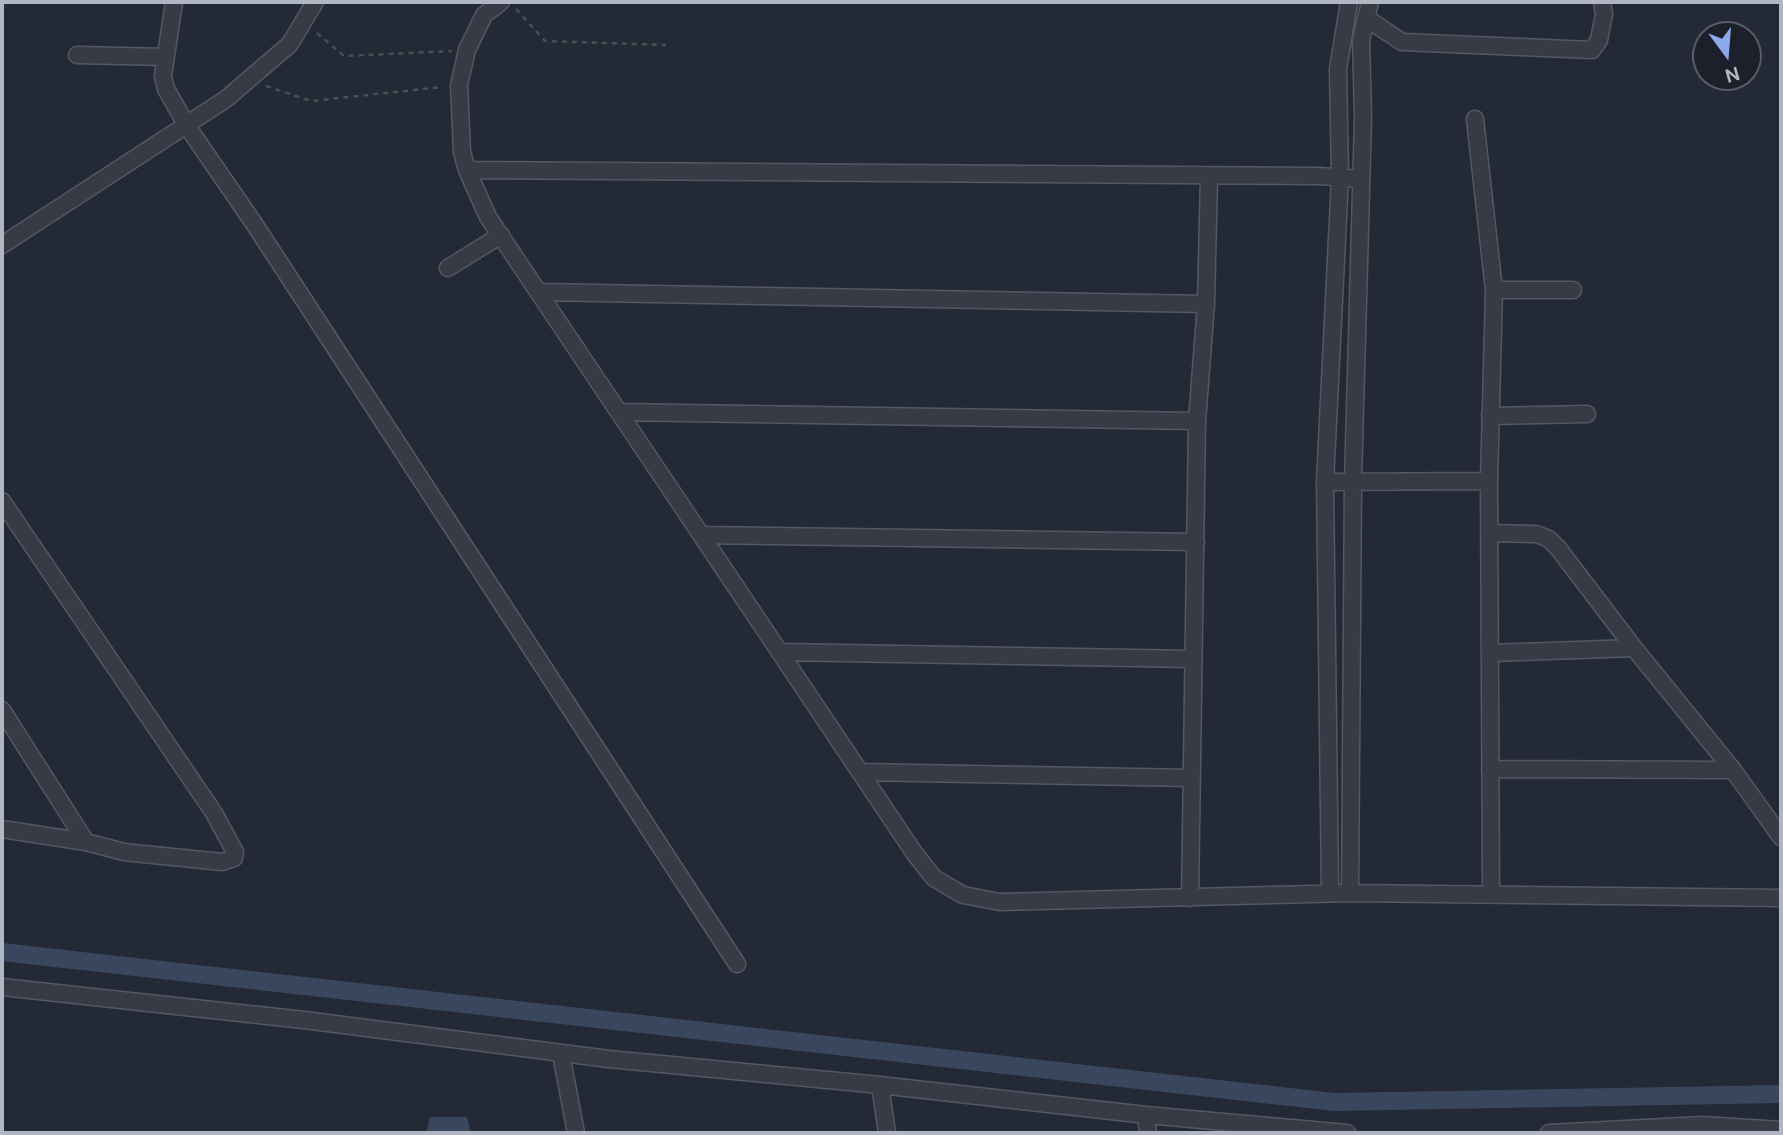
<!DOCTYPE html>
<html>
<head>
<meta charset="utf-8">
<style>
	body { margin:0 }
	#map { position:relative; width:1783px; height:1135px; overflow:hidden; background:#232935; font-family:"DM Sans",sans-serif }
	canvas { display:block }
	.frame { position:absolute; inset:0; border:4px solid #b0b6c2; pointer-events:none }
	.north { position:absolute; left:1692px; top:21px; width:70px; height:70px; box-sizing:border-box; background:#1b202a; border:2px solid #575c67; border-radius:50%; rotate:164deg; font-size:19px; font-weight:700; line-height:28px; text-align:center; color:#b0b6c2 }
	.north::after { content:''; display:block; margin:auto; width:24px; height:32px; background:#8da9eb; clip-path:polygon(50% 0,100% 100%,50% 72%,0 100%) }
</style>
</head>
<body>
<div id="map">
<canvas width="1783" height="1135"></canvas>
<div class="frame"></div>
<div class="north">N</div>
</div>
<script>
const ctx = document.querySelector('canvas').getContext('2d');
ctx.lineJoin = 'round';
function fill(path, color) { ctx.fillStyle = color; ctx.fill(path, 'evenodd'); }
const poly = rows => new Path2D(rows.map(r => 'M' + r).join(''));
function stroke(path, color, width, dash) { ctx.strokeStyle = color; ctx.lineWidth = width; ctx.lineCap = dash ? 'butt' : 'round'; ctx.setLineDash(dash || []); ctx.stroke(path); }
fill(poly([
	[430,1117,467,1117,471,1133,426,1133]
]), '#39465d');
stroke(poly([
	[2,952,1334,1102,1781,1094]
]), '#39465d', 18);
const minor = poly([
	[174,2,163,76,166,89,187,126,255,225,737,964],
	[501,2,484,15,467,50,459,85,462,152,467,170,488,217,915,854,934,878,963,895,1000,902,1350,893,1781,898],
	[1366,18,1402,42,1592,50,1599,40,1604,14,1602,2],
	[77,55,165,57],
	[1475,119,1494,290,1489,481,1491,893],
	[467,170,1319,176,1361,179],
	[2,245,226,99,290,44,315,2],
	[448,268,501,235],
	[1494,290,1573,290],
	[541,292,1206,304],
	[620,412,1197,421],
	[1490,416,1587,414],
	[1325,482,1489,481],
	[2,501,214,813,235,852,234,858,222,862,124,852,86,842,2,829],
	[1489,533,1536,534,1549,539,1558,548,1634,648,1733,770,1781,837],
	[701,535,1196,542],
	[782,652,1193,659],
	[1491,653,1634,648],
	[2,710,86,842],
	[1490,769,1733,770],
	[861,772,1191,778],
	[1330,893,1325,482,1340,178,1338,69,1349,2],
	[1350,893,1353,482,1363,118,1361,40,1370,2],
	[1190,898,1197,421,1206,304,1209,176],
	[2,987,304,1020,609,1059,880,1085,1146,1115,1347,1133],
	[561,1054,576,1133],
	[880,1085,887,1133],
	[1146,1115,1148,1133],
	[1549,1133,1702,1125,1781,1130]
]);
stroke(minor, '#535964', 19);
stroke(poly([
	[516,9,545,41,666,45],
	[317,33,344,56,452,51],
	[266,86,311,101,442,87]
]), '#445256', 2.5, [5, 5]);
stroke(minor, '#363b46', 16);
</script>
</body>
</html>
